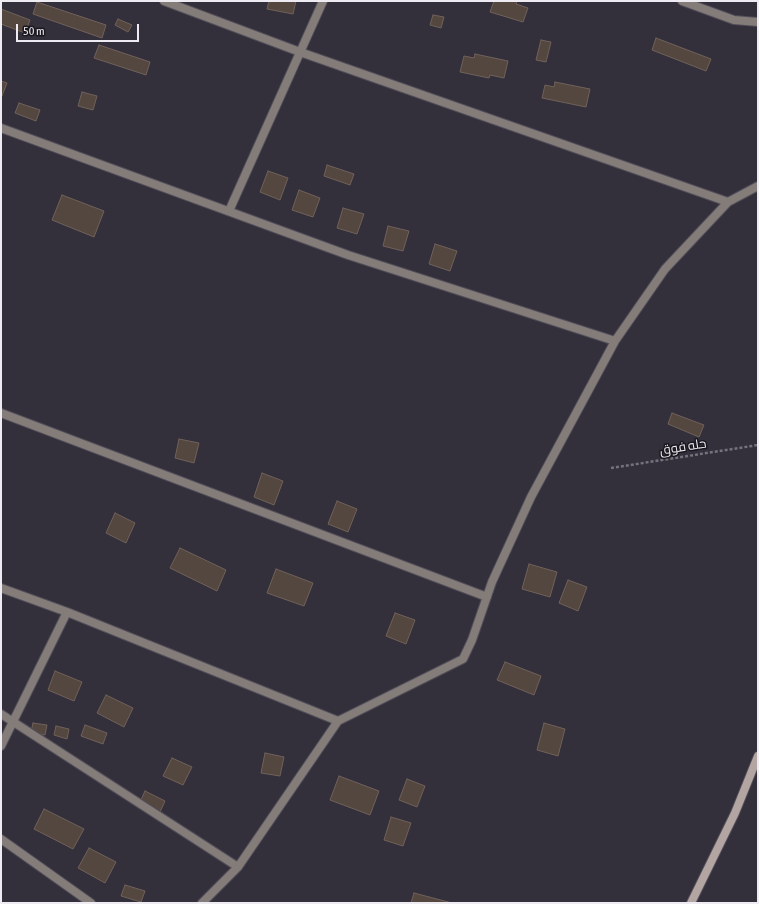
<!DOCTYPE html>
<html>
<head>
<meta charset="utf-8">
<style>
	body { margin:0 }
	#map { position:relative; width:759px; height:904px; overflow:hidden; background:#332f3b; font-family:"Asap Condensed",sans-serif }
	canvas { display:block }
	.frame { position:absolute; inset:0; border:2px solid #eeebf3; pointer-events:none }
	.scale { position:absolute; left:16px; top:24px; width:123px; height:18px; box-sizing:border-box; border:2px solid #eeebf3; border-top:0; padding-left:5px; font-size:12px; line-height:14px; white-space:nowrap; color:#eeebf3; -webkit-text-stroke:3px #1a181e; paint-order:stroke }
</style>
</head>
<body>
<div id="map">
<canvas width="759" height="904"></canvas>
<div class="frame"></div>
<div class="scale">50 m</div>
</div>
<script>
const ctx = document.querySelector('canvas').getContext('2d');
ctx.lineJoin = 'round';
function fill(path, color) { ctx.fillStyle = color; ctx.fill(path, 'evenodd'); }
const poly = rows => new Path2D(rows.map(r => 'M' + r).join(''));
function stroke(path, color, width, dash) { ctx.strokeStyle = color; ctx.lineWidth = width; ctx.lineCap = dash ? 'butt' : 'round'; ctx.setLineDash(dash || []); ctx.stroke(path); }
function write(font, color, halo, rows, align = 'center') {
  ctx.font = font + ' "Asap Condensed",Cairo,sans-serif'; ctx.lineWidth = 3; ctx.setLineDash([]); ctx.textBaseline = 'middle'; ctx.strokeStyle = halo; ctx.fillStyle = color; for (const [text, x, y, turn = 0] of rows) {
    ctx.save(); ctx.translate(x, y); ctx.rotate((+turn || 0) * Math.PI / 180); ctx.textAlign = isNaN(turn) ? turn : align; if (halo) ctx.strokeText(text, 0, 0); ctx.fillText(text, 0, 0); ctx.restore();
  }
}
const building = poly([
	[269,1,296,1,293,14,267,9,269,1],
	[494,1,517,1,516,4,528,8,523,22,490,12,494,1],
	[37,2,106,25,102,38,33,14,37,2],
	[1,9,30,20,25,33,1,24,1,9],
	[433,15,444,17,441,28,430,25,433,15],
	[118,19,132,25,128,32,115,25,118,19],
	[656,38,711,59,706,71,652,50,656,38],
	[541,40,551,42,546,62,536,60,541,40],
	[99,45,150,62,146,75,94,58,99,45],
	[475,54,508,61,504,78,490,75,489,78,460,72,464,56,474,58,475,54],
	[1,81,7,83,2,96,1,95,1,81],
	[555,82,590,89,586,107,542,98,545,85,554,87,555,82],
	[82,92,97,96,93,110,78,106,82,92],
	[19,103,40,110,36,121,15,113,19,103],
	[327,165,354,174,350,185,324,176,327,165],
	[268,171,288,178,280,200,260,192,268,171],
	[299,190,320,198,313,217,292,210,299,190],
	[62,195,104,211,94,237,52,220,62,195],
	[343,208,364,214,357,234,337,228,343,208],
	[388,226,409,231,403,251,383,246,388,226],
	[435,244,457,251,450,271,429,264,435,244],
	[672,413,704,425,699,437,668,424,672,413],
	[179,439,199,443,194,463,175,458,179,439],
	[262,473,283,481,274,505,254,497,262,473],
	[337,501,357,509,348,532,328,524,337,501],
	[115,513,135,523,126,543,106,533,115,513],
	[180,548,226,570,217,591,170,568,180,548],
	[529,564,557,572,550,597,522,589,529,564],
	[276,569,313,583,304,606,267,593,276,569],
	[568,580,587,587,578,611,559,603,568,580],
	[395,613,415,620,406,644,386,636,395,613],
	[505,662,541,676,534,695,497,680,505,662],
	[55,671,82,682,74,701,48,690,55,671],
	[106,695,133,708,124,727,97,713,106,695],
	[33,723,47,725,45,735,31,732,33,723],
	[544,723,565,729,558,756,537,750,544,723],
	[85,725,107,733,103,744,81,736,85,725],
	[56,726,69,729,67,739,54,735,56,726],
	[265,753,284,757,280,776,261,773,265,753],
	[172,758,192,767,183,785,163,776,172,758],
	[339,776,379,791,370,815,330,800,339,776],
	[407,779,425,786,417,807,399,800,407,779],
	[145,791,165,801,160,812,140,802,145,791],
	[44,809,84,829,73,849,34,829,44,809],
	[391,817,411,823,403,846,384,840,391,817],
	[89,848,116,862,105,883,78,868,89,848],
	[125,885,145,891,141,902,121,896,125,885],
	[414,893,452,903,411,903,414,893]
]);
fill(building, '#54473f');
stroke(building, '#70625a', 1);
const street = poly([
	[164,1,300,52,728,202],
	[682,1,734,20,758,22],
	[1,128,348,255,615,341],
	[229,211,323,1],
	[1,413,487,597],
	[1,588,67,612,338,721],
	[1,714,238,867],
	[1,746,67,612],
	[1,839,91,903],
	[202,903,238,867,338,721,463,659,472,640,492,582,531,497,615,341,665,269,728,202,758,186]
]);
const secondary = poly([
	[691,903,735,813,758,756]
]);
stroke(street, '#514d58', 10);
stroke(secondary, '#514d58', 10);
stroke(poly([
	[611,468,758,445]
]), '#76727d', 2.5, [3, 2]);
stroke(street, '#837c79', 8);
stroke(secondary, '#b2a5a2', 8);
write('13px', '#eeebf3', '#1a181e', [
	["حله فوق",683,447,-9]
]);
</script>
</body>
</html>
